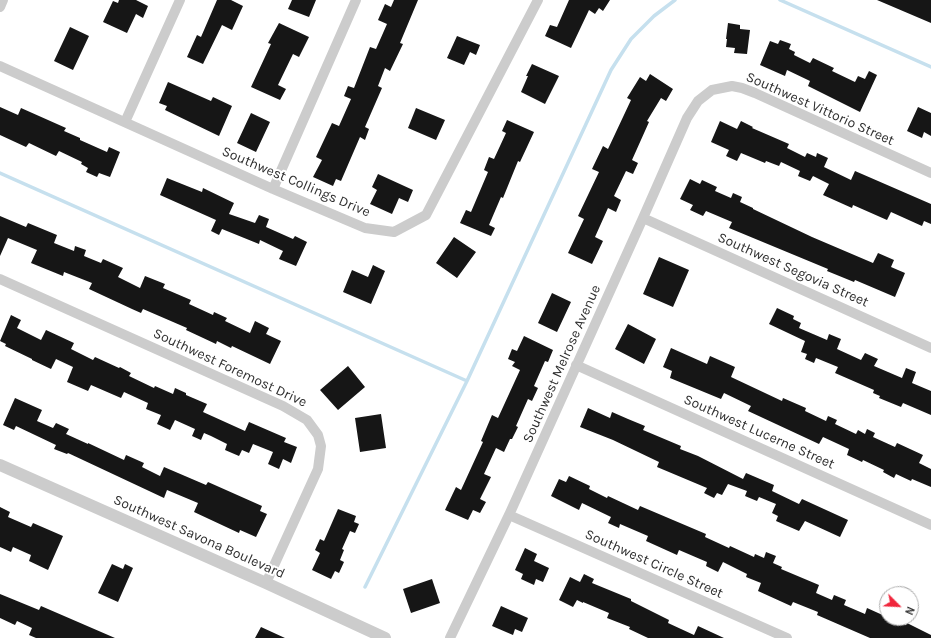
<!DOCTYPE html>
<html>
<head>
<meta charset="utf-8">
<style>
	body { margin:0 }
	#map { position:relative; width:931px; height:638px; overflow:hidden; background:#fff; font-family:Karla,sans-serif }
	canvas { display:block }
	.north { position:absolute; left:879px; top:586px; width:40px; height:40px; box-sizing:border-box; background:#fff; border:1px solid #acacac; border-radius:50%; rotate:114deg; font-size:11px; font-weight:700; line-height:16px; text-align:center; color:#2f2f2f }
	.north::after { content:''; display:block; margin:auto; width:14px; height:18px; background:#f0263c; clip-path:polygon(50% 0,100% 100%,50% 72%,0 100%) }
</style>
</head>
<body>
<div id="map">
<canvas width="931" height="638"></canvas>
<div class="north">N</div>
</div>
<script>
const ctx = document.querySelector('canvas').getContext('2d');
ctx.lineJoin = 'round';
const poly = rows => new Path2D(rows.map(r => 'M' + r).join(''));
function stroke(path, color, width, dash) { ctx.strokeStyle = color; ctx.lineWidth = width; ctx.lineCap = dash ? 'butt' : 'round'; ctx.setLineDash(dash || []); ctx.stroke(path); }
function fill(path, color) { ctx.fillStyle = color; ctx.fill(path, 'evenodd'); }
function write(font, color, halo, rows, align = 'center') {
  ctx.font = font + ' Karla,sans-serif'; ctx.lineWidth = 4; ctx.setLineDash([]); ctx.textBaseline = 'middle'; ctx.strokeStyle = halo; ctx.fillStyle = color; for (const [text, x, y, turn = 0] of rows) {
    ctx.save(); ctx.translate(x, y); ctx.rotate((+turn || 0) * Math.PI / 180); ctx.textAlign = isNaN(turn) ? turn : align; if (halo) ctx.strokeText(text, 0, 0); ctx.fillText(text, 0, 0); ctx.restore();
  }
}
stroke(poly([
	[780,0,931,67],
	[0,173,467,381],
	[365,587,467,381,611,70,631,39,654,16,675,0]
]), '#c6e0ee', 3.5);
fill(poly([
	[119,0,136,0,148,6,143,18,136,14,127,33,103,22,113,1,118,3],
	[217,0,231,0,243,6,232,30,222,25,203,64,187,57,197,35,201,37],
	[292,0,316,0,309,17,288,9],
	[394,0,418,0,400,43,403,44,390,71,385,68,378,86,382,88,365,127,369,129,365,140,360,137,341,181,336,179,333,186,313,177,322,160,316,157,332,123,339,126,351,99,344,96,348,86,354,88,370,47,376,49,387,24,378,20,385,4,391,7],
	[569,0,610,0,603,11,599,8,595,14,589,10,571,48,545,36,550,25,557,27],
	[877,0,931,0,931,23],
	[279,23,309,37,299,57,293,54,278,85,286,89,280,100,251,87,271,44,268,43],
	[728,23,740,25,740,29,750,30,747,54,734,53,735,48,726,47,727,39,726,39],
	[70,27,89,36,73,70,54,61],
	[457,36,480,45,476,55,470,52,464,65,447,58],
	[780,40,791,44,789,49,795,52,794,55,810,63,813,58,834,68,832,71,855,82,858,76,865,79,869,71,877,75,860,112,808,86,810,81,787,70,785,76,760,65,770,41,778,44],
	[532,64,559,76,545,104,521,92,528,76,526,76],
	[650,74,673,89,666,101,661,98,647,121,649,122,632,160,638,163,633,174,626,171,614,196,621,200,616,212,608,208,595,237,603,241,592,264,568,253,584,219,578,216,599,172,592,169,603,146,608,149,631,100,627,98,640,77,646,81],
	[168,82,211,101,213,97,232,106,219,136,165,110,167,106,159,103],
	[0,107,18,115,21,108,66,128,64,131,80,138,80,140,107,152,109,147,120,152,110,177,99,173,97,177,86,172,88,168,81,164,82,162,59,151,56,156,29,143,26,147,0,135],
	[918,107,931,113,931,136,924,132,922,138,907,131],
	[416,108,445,120,436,140,408,128],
	[251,113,270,122,256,152,237,143],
	[507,120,534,132,520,162,518,161,503,198,501,197,489,225,495,228,491,236,460,223,466,210,471,212,488,172,484,170,489,157,494,159,506,133,502,131],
	[720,121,737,129,741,121,753,127,752,128,789,144,787,148,805,157,807,153,816,157,817,153,828,158,824,167,851,180,855,171,931,204,931,224,924,221,922,226,891,212,887,220,853,205,852,208,823,195,829,184,813,176,810,181,798,176,800,171,781,162,779,166,766,161,765,163,741,153,737,161,726,156,729,150,711,142],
	[378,174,413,190,408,202,399,198,392,214,370,204,377,190,372,187],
	[167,178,202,192,203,188,234,203,229,214,255,223,259,215,269,219,266,227,293,239,295,236,307,242,296,266,279,259,283,251,260,240,259,244,222,229,219,235,211,231,216,220,160,195],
	[690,179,700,184,702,180,717,187,715,191,731,198,733,193,742,197,740,202,753,208,753,209,812,237,873,263,878,253,894,260,891,267,905,273,895,297,855,280,854,282,827,271,828,269,729,228,732,222,706,211,703,216,690,210,693,205,680,199],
	[0,216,26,227,28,223,57,235,54,243,74,251,75,246,86,250,84,256,101,263,103,259,123,268,118,277,140,288,145,276,165,284,163,288,191,300,189,304,213,315,214,312,227,318,225,321,250,333,255,321,269,328,266,334,281,341,270,364,232,346,231,348,217,341,216,344,186,330,187,328,143,309,141,313,132,309,89,289,92,283,64,272,63,276,31,263,37,250,8,238,0,256],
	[454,237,476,252,457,278,436,263],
	[659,257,689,270,673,307,643,294],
	[373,265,385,271,371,304,343,292,352,270,368,277],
	[552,293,571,302,557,332,538,323],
	[777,308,794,316,793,319,801,323,799,328,827,340,829,334,841,339,837,349,861,360,865,353,878,359,874,366,902,378,906,368,916,372,912,383,931,391,931,415,903,403,901,407,879,398,880,396,873,393,874,390,835,373,838,367,816,358,814,363,805,359,807,354,801,352,805,341,769,324],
	[11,315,21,320,17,328,41,340,46,330,74,343,71,349,93,360,95,357,119,368,120,367,131,373,129,376,154,388,155,386,173,394,175,388,186,393,186,395,207,404,203,412,245,431,249,422,286,438,284,442,297,447,291,463,283,459,279,469,268,464,273,452,253,444,249,453,242,450,239,456,225,450,227,444,211,436,204,433,201,440,192,436,195,429,175,420,170,430,157,424,161,415,146,409,148,403,124,392,121,398,91,385,88,391,67,382,73,367,56,359,51,369,32,360,32,359,5,346,6,344,0,341],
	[628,324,656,339,644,364,615,349],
	[524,336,553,350,548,362,545,361,534,386,538,388,532,401,528,399,516,426,518,427,512,439,510,439,504,452,496,448,484,474,491,477,480,499,486,502,480,513,473,510,468,520,445,510,456,487,461,490,483,442,481,441,492,415,498,418,520,370,512,366,515,362,508,359,512,349,517,351],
	[671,348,707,364,710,356,735,367,731,377,782,401,783,398,806,408,805,411,826,421,828,416,837,420,835,424,856,434,858,430,865,434,867,429,875,433,873,437,895,447,897,443,923,455,919,463,931,469,931,487,912,479,911,481,896,474,894,478,883,472,884,470,863,460,862,462,847,455,849,449,823,437,819,444,748,411,751,406,724,393,721,399,670,378,672,371,663,367],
	[348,366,365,387,338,410,320,390],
	[15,398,42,410,37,421,53,428,56,423,69,429,66,434,88,444,88,443,124,460,126,455,144,463,142,467,160,476,164,467,206,485,208,482,262,506,260,511,267,514,256,537,240,530,239,533,194,512,198,503,167,490,164,498,68,453,67,454,54,449,56,445,16,426,14,430,3,425],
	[588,408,610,418,612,412,628,419,645,426,643,430,681,446,680,449,698,456,743,479,746,473,774,485,772,491,799,504,802,499,848,520,840,537,805,521,799,531,776,521,778,516,772,513,776,504,759,497,757,501,745,496,747,491,728,484,722,495,717,493,714,498,704,493,707,488,657,467,659,462,613,440,580,427],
	[381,414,386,448,360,452,355,418],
	[569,476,590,486,589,489,607,498,608,496,638,510,640,506,706,534,705,537,729,548,730,546,754,557,755,554,764,558,766,552,776,556,773,563,782,567,781,569,819,585,816,593,832,600,834,595,846,600,844,605,865,614,867,608,887,617,887,618,890,618,906,625,907,623,931,635,931,638,870,638,817,615,818,612,793,602,791,606,758,591,761,583,746,577,747,574,723,562,718,572,706,566,707,562,679,550,677,555,646,541,648,536,620,524,619,528,608,523,611,517,582,503,579,510,551,496,559,479,566,482],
	[0,507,10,512,8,517,31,527,33,523,63,536,48,570,29,561,31,555,13,547,11,552,0,547],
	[338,509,356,516,354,522,359,524,355,533,350,531,342,549,344,550,340,560,344,562,339,573,335,571,331,579,312,570,320,553,315,550,320,539,324,541],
	[525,548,537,554,534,561,549,568,543,582,536,579,534,585,521,579,523,574,515,570],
	[112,564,123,569,125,564,133,568,118,602,98,593],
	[584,574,594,579,592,583,631,599,631,601,669,620,668,623,694,635,698,626,724,638,648,638,629,629,630,627,607,618,609,613,583,602,583,603,577,600,573,607,559,600,570,577,580,582],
	[432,579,440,603,411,613,403,589],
	[0,594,39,610,41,606,115,638,36,638,29,635,32,628,17,621,15,625,0,618],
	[501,606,528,618,522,632,515,629,513,635,492,626],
	[261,627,285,638,255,638]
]), '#161616');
stroke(poly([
	[0,7,3,0],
	[0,66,273,189,365,228,394,232,426,215,538,0],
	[125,122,180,0],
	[273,189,356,0],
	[643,218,931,348],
	[0,279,283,406,307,420,318,435,321,446,318,469,266,583],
	[576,365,931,525],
	[509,515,787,638],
	[450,638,509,515,643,218,687,118,698,101,712,90,732,86,742,88,755,93,931,173]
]), '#ccc', 10);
stroke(poly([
	[0,465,266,583,385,638]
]), '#ccc', 12);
write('14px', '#2f2f2f', '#fff', [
	["Southwest Vittorio Street",820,109,24],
	["Southwest Collings Drive",296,182,23],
	["Southwest Segovia Street",793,270,24],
	["Southwest Melrose Avenue",562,364,-66],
	["Southwest Foremost Drive",230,368,25],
	["Southwest Lucerne Street",759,432,24],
	["Southwest Savona Boulevard",199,537,24],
	["Southwest Circle Street",654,564,24]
]);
</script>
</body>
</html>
